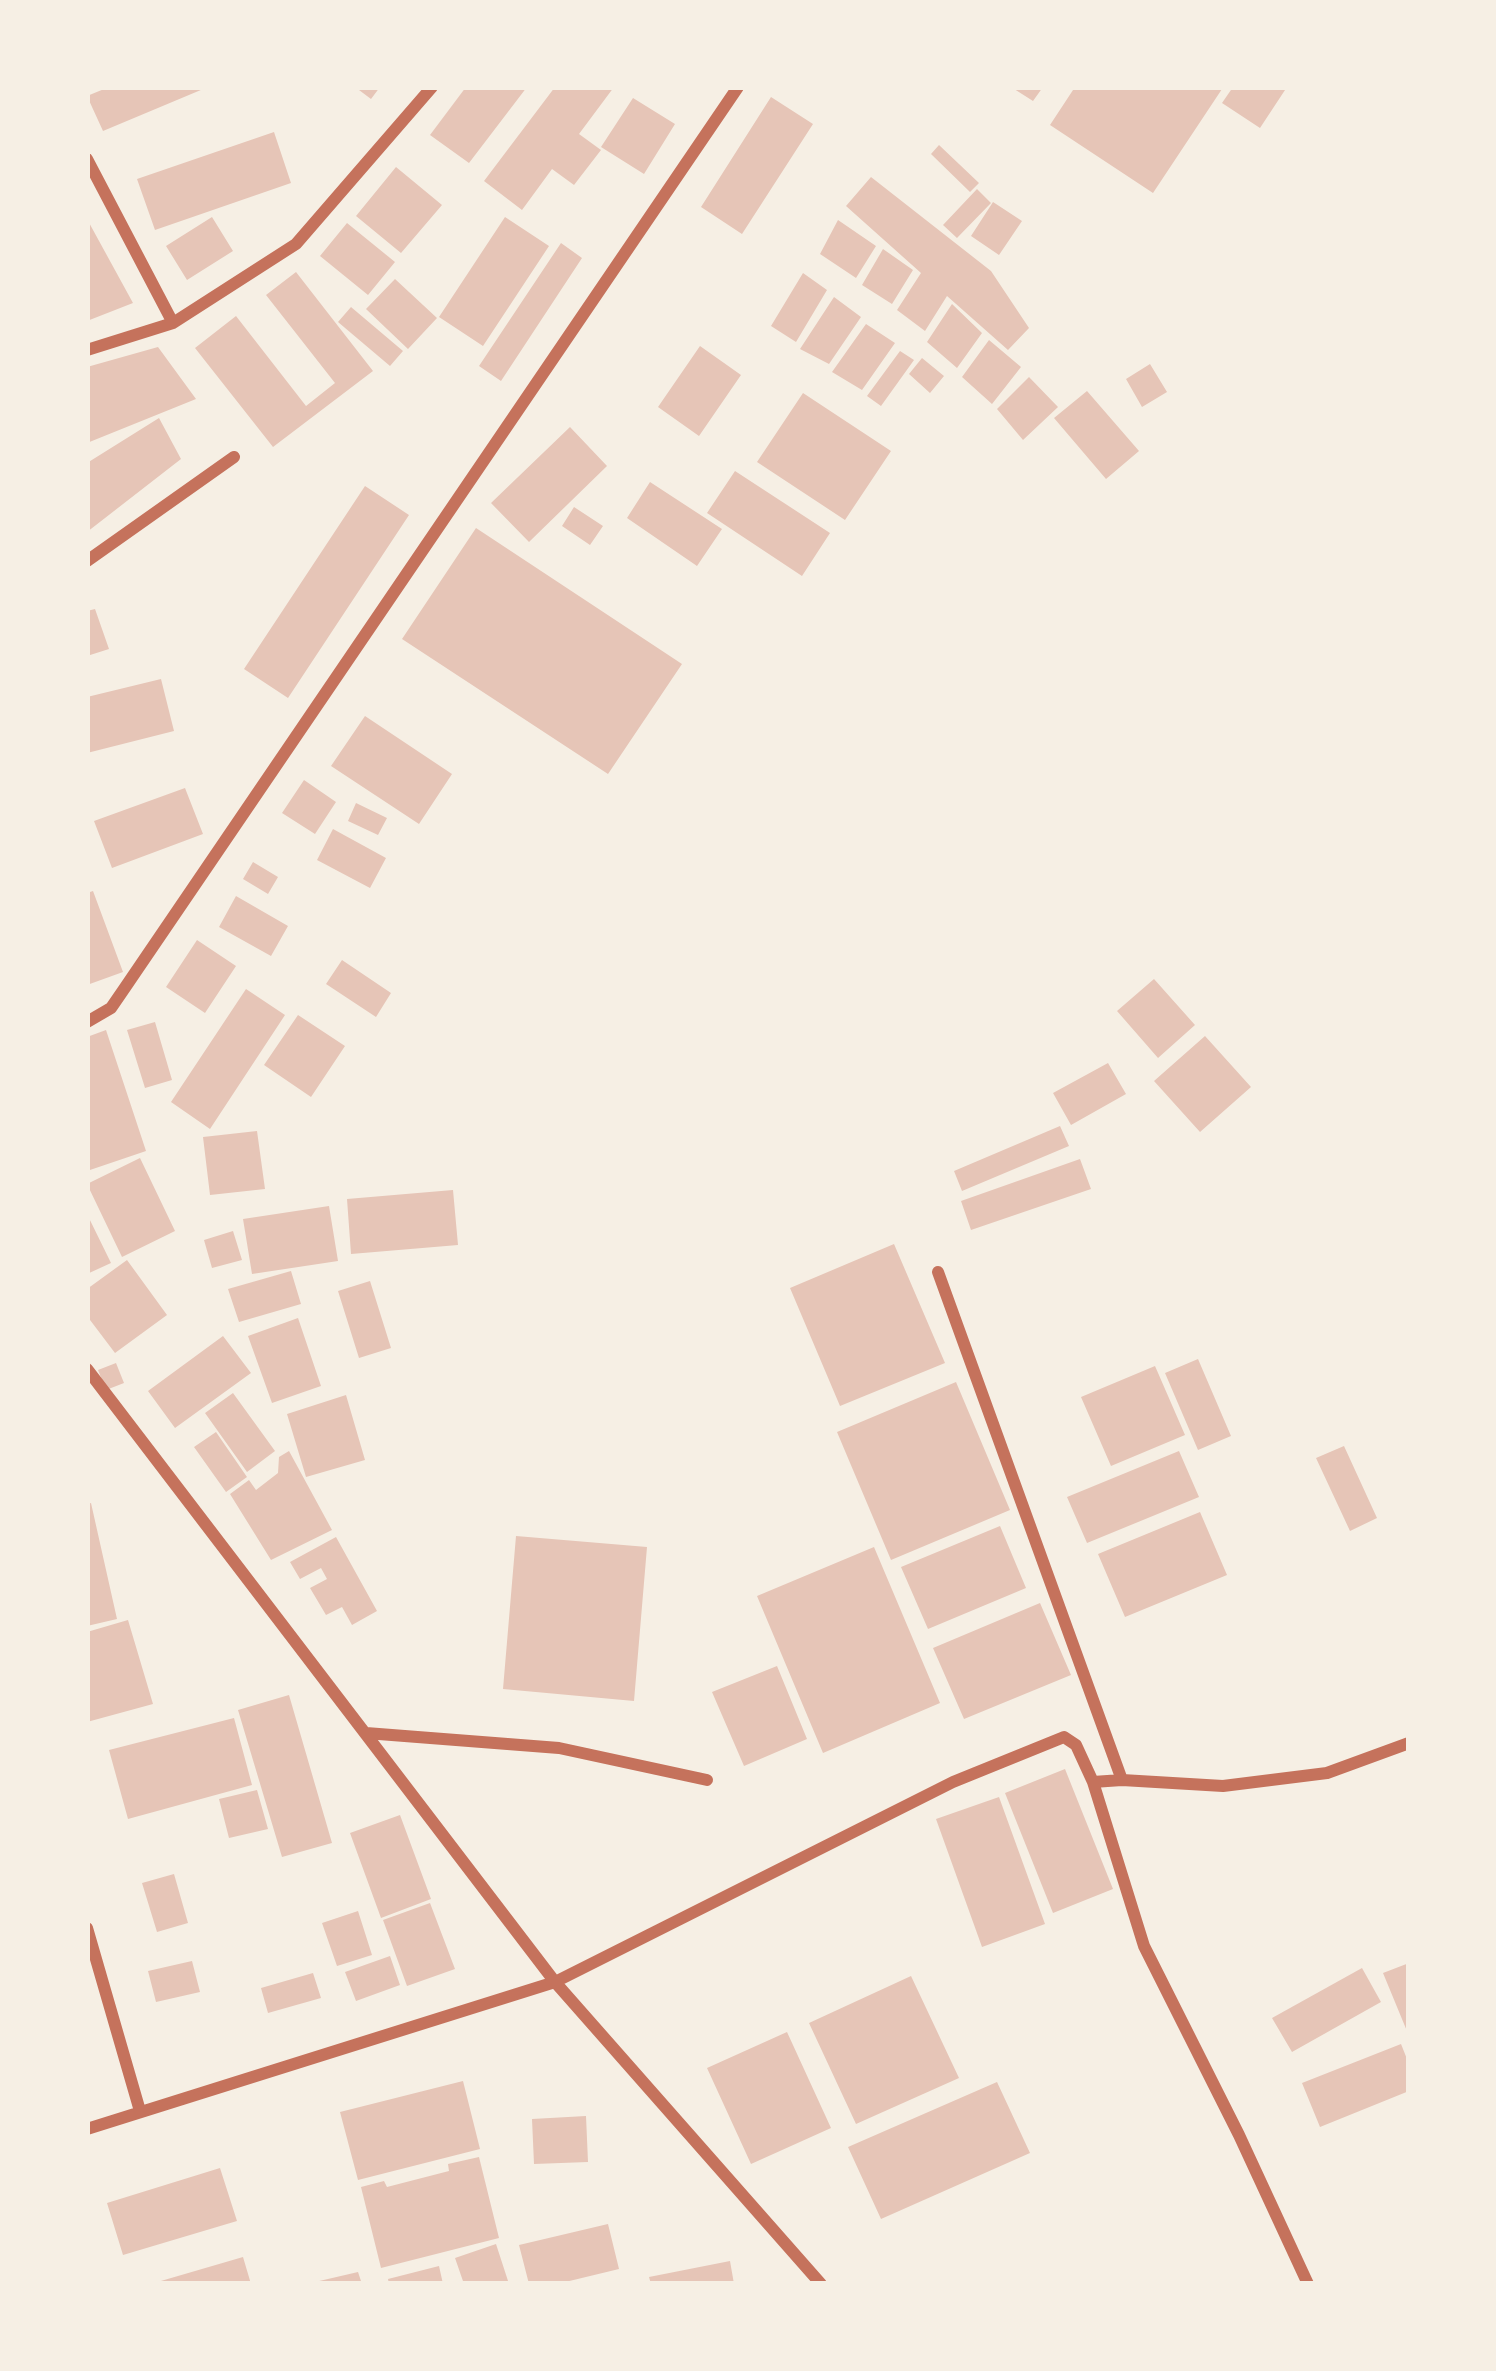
<!DOCTYPE html>
<html>
<head>
<meta charset="utf-8">
<style>
	body { margin:0 }
	#map { position:relative; width:1496px; height:2371px; overflow:hidden; background:#f6efe4; font-family:"Exo 2",sans-serif }
	canvas { display:block }
	.frame { position:absolute; inset:0; border:90px solid #f6efe4; pointer-events:none }
</style>
</head>
<body>
<div id="map">
<canvas width="1496" height="2371"></canvas>
<div class="frame"></div>
</div>
<script>
const ctx = document.querySelector('canvas').getContext('2d');
ctx.lineJoin = 'round';
function fill(path, color) { ctx.fillStyle = color; ctx.fill(path, 'evenodd'); }
const poly = rows => new Path2D(rows.map(r => 'M' + r).join(''));
function stroke(path, color, width, dash) { ctx.strokeStyle = color; ctx.lineWidth = width; ctx.lineCap = dash ? 'butt' : 'round'; ctx.setLineDash(dash || []); ctx.stroke(path); }
fill(poly([
	[109,87,208,87,103,131,87,96],
	[355,87,380,87,371,99],
	[466,87,527,87,469,163,430,135],
	[555,87,614,87,579,134,601,150,574,185,552,169,522,210,484,181],
	[1011,87,1043,87,1033,101],
	[1075,87,1219,87,1222,89,1153,193,1050,125],
	[1233,87,1287,87,1260,128,1222,103],
	[771,97,813,124,742,234,701,207],
	[633,98,675,124,644,174,601,147],
	[274,132,291,183,155,230,137,179],
	[939,145,979,183,970,192,931,154],
	[396,167,442,205,401,253,356,216],
	[871,177,991,271,1029,328,1008,350,947,296,925,331,897,310,921,273,846,206],
	[977,189,991,203,957,238,943,225],
	[993,202,1022,221,999,255,971,236],
	[212,217,233,251,187,280,166,246],
	[505,217,549,246,483,346,439,317],
	[87,219,133,303,87,321],
	[838,220,876,246,856,278,820,254],
	[347,223,395,262,368,295,320,256],
	[561,243,582,258,501,381,479,366],
	[883,249,913,270,892,304,862,285],
	[296,272,373,371,273,447,195,348,236,316,306,406,335,383,266,295],
	[803,273,827,290,796,342,771,326],
	[395,279,437,318,408,349,366,309],
	[834,297,861,317,829,364,800,349],
	[952,304,982,333,957,368,927,342],
	[351,307,403,351,390,366,338,322],
	[866,324,895,343,862,390,832,372],
	[989,340,1021,367,992,404,962,377],
	[700,346,741,375,699,436,658,407],
	[158,347,196,399,87,443,87,367],
	[900,351,914,360,881,406,867,396],
	[922,358,944,376,930,393,909,374],
	[1150,364,1167,392,1142,407,1126,379],
	[1029,377,1058,407,1023,440,997,409],
	[1087,391,1139,451,1106,479,1054,418],
	[803,393,891,451,845,520,757,462],
	[159,418,181,459,87,532,87,463],
	[570,427,607,466,529,542,491,503],
	[735,471,830,533,802,576,707,513],
	[650,482,722,529,697,566,627,518],
	[365,486,409,515,288,698,244,669],
	[574,507,603,526,590,545,562,526],
	[476,528,682,664,608,774,402,639],
	[95,609,109,649,87,656,87,611],
	[161,679,174,731,87,753,87,697],
	[365,716,452,774,419,824,331,766],
	[304,780,336,802,315,834,282,813],
	[185,788,203,834,112,868,94,821],
	[356,803,387,818,378,835,348,821],
	[333,829,386,858,370,888,317,860],
	[253,862,278,877,268,894,243,879],
	[93,891,123,972,87,985,87,893],
	[236,896,288,926,271,956,219,927],
	[197,940,236,966,205,1013,166,987],
	[342,960,391,993,376,1017,326,984],
	[1154,979,1195,1025,1158,1058,1117,1011],
	[246,989,285,1015,210,1129,171,1102],
	[298,1015,345,1046,311,1097,264,1065],
	[155,1022,172,1080,145,1088,127,1030],
	[106,1030,146,1151,87,1171,87,1037],
	[1205,1036,1251,1087,1200,1132,1154,1081],
	[1108,1063,1126,1094,1071,1125,1053,1093],
	[1060,1126,1069,1146,962,1191,954,1171],
	[257,1131,265,1189,210,1195,203,1137],
	[140,1158,175,1231,122,1257,87,1184],
	[1080,1159,1091,1189,971,1230,961,1201],
	[453,1190,458,1245,351,1254,347,1199],
	[329,1206,338,1261,252,1274,243,1219],
	[87,1214,111,1263,87,1274],
	[233,1231,242,1260,212,1268,204,1240],
	[894,1244,945,1363,840,1406,790,1288],
	[127,1260,167,1315,115,1353,87,1316,87,1289],
	[291,1271,301,1304,239,1322,228,1289],
	[370,1281,391,1348,359,1358,338,1291],
	[298,1318,321,1386,272,1403,248,1336],
	[223,1336,251,1373,175,1428,148,1391],
	[1198,1359,1231,1436,1198,1450,1165,1373],
	[116,1363,124,1383,106,1390,98,1370],
	[1155,1366,1185,1435,1111,1466,1081,1397],
	[956,1382,1010,1510,891,1560,837,1432],
	[233,1393,275,1451,247,1472,205,1413],
	[346,1395,365,1460,306,1477,287,1414],
	[216,1432,247,1477,226,1492,194,1447],
	[1344,1446,1377,1518,1350,1531,1316,1458],
	[289,1451,332,1530,271,1560,230,1494,249,1480,256,1490,278,1473,279,1457],
	[1179,1451,1199,1497,1087,1543,1067,1497],
	[91,1503,117,1619,87,1626,87,1504],
	[1200,1512,1227,1575,1125,1617,1098,1554],
	[1000,1526,1026,1588,928,1629,901,1567],
	[516,1536,647,1547,634,1701,503,1689],
	[336,1537,377,1611,352,1625,342,1607,326,1615,310,1588,327,1579,321,1568,300,1579,290,1562],
	[874,1547,940,1703,823,1753,757,1596],
	[1040,1603,1071,1675,964,1719,933,1648],
	[128,1620,153,1704,87,1722,87,1632],
	[777,1666,807,1739,744,1766,712,1692],
	[289,1695,332,1843,282,1857,238,1710],
	[234,1718,252,1785,128,1819,109,1750],
	[1065,1769,1113,1889,1053,1913,1005,1793],
	[257,1790,268,1829,229,1838,219,1799],
	[999,1797,1045,1924,982,1947,936,1819],
	[400,1815,431,1899,381,1918,350,1833],
	[174,1874,188,1923,157,1932,142,1883],
	[430,1903,455,1969,407,1986,383,1920],
	[358,1911,372,1955,337,1966,322,1923],
	[390,1956,400,1985,356,2001,345,1972],
	[192,1961,200,1992,156,2002,148,1971],
	[1409,1963,1409,2036,1383,1973],
	[1362,1968,1381,2002,1292,2052,1272,2018],
	[313,1973,321,1998,268,2013,261,1988],
	[911,1976,959,2078,856,2124,809,2023],
	[787,2032,831,2128,751,2164,707,2068],
	[1401,2044,1409,2064,1409,2091,1320,2127,1302,2083],
	[463,2081,480,2149,358,2180,340,2112],
	[997,2082,1030,2153,881,2219,848,2147],
	[586,2116,588,2162,534,2164,532,2119],
	[479,2157,499,2238,381,2268,361,2187,384,2181,387,2187,449,2171,448,2164],
	[220,2168,237,2221,123,2255,107,2203],
	[608,2224,619,2269,557,2284,529,2284,519,2245],
	[496,2244,509,2284,464,2284,455,2258],
	[243,2257,251,2284,154,2284,154,2283],
	[730,2261,734,2284,651,2284,649,2277],
	[439,2266,443,2284,389,2284,388,2279],
	[358,2272,362,2284,315,2284,315,2282]
]), '#e6c5b7');
stroke(poly([
	[87,159,173,323],
	[87,350,173,323,296,244,432,87],
	[87,561,234,457],
	[87,1022,111,1008,122,992,738,87],
	[938,1272,1122,1780],
	[87,1369,555,1982,821,2284],
	[366,1733,559,1748,707,1780],
	[1093,1782,1122,1780,1223,1786,1327,1773,1409,1743],
	[87,1928,140,2111],
	[87,2129,555,1982,953,1782,1064,1737,1076,1745,1093,1782,1144,1946,1239,2135,1308,2284]
]), '#c5725c', 12);
</script>
</body>
</html>
